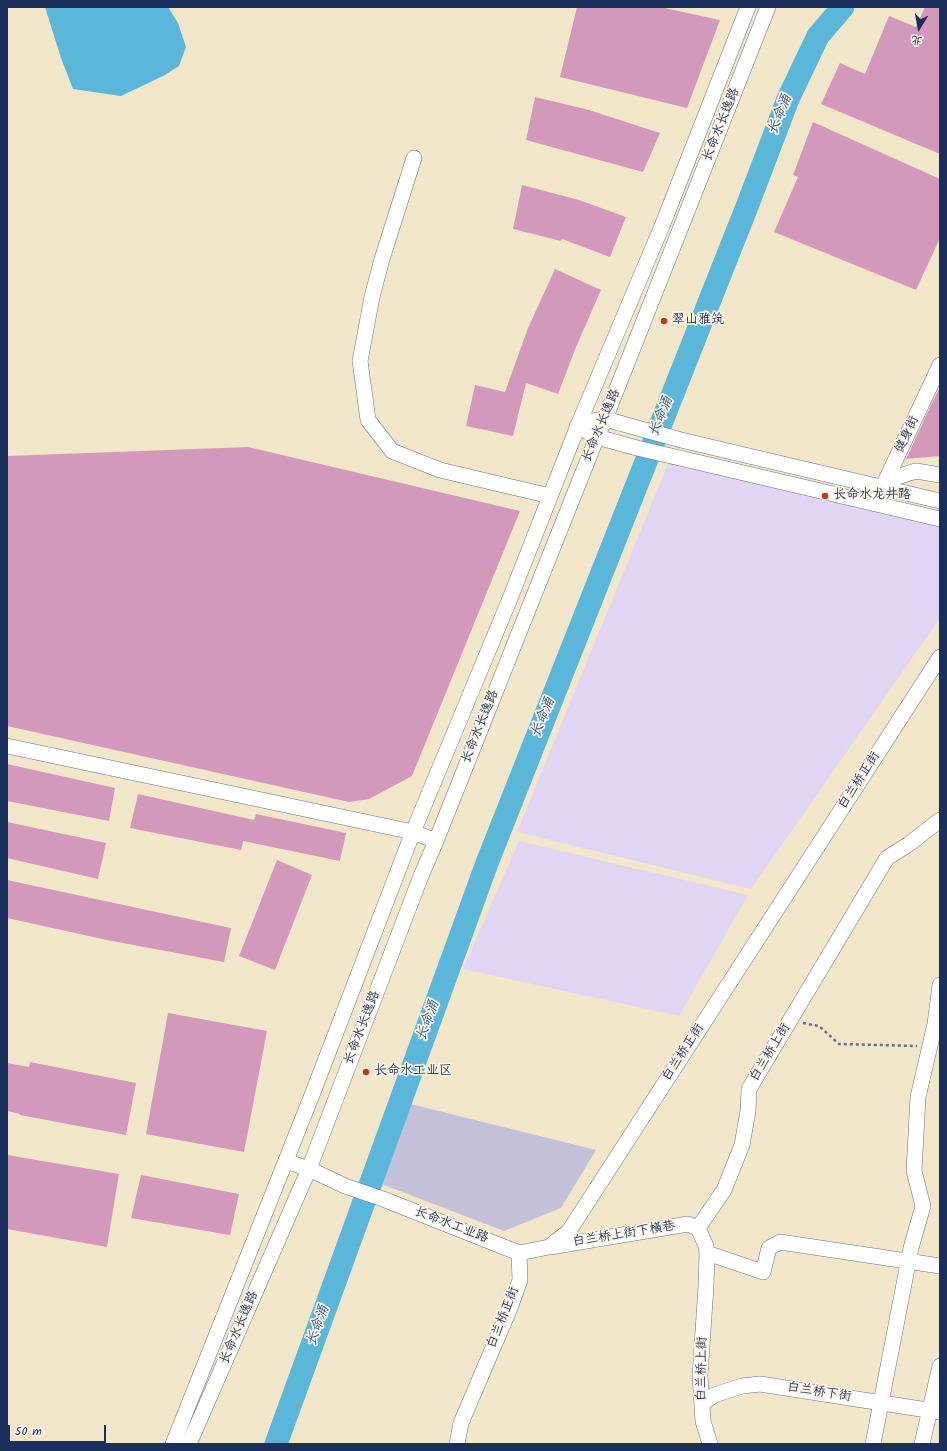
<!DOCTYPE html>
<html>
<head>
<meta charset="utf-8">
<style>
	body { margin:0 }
	#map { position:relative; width:947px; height:1451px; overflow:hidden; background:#f2e6ca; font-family:Kalam,"LXGW WenKai TC",sans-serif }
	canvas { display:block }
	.frame { position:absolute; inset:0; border:8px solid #1b2f5e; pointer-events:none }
	.north { position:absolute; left:899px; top:8px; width:40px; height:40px; -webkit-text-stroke:3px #fcf5e5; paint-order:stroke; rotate:191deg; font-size:11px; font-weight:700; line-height:16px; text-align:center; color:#1b2f5e }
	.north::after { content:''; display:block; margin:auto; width:14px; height:18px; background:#1b2f5e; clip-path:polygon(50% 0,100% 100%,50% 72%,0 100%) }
	.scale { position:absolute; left:8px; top:1425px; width:98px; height:18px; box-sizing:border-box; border:2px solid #1b2f5e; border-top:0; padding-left:5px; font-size:12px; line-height:14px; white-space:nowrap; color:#1b2f5e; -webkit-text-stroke:3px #fcf5e5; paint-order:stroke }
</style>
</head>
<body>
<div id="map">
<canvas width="947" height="1451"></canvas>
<div class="frame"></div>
<div class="north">北</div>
<div class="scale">50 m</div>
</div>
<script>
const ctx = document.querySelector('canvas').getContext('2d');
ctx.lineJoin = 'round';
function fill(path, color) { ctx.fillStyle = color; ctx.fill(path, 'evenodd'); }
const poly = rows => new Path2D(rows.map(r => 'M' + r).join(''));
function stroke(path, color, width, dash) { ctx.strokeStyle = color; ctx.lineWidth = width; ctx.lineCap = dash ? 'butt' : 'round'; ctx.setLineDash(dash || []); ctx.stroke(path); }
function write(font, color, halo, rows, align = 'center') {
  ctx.font = font + ' Kalam,"LXGW WenKai TC",sans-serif'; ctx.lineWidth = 3.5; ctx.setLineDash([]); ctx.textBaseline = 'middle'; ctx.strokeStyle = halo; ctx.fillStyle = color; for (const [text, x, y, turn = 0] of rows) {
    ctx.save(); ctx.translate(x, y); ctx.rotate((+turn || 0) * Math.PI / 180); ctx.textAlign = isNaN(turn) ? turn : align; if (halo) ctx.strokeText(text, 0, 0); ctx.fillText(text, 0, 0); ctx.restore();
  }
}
fill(poly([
	[670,459,940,527,940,618,751,889,517,832],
	[519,841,748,895,679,1016,463,969]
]), '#e2d4f3');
fill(poly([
	[407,1103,596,1150,561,1208,504,1231,379,1183]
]), '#c5c0da');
fill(poly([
	[45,7,168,7,178,23,186,47,179,66,165,75,121,96,73,89,61,58]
]), '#5bb7d9');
stroke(poly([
	[276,1444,487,863,748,204,788,99,818,36,843,7]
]), '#5bb7d9', 23);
fill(poly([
	[577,7,660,7,720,20,687,108,560,77],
	[925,7,940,7,940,154,821,104,840,63,865,74,889,16,916,27],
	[535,97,589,110,660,133,643,172,526,140],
	[813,122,940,179,940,238,916,290,774,232,798,177,793,175],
	[522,185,579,200,626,217,610,257,562,239,561,241,513,229],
	[555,269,601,290,576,347,558,394,526,383,513,436,466,426,475,385,505,392,528,328],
	[940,387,940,456,906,459,931,405],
	[248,447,520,511,412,776,369,799,349,802,7,726,7,456],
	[7,764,115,788,109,821,7,801],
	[138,794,254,820,256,814,346,833,340,861,243,841,241,850,130,828],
	[7,822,106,843,98,879,7,858],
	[277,860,312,875,275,970,239,956],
	[7,880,231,928,224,962,107,940,7,918],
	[168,1013,267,1031,244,1152,146,1134],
	[30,1062,136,1083,126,1135,20,1115,20,1114,7,1111,7,1063,29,1067],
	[7,1155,119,1174,107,1247,7,1229],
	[141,1175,239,1194,230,1235,131,1218]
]), '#d399ba');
const minor = poly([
	[414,158,382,259,372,297,360,361,368,420,392,451,440,470,550,496],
	[579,423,605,419,681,440,940,501],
	[577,426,597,437,637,448,940,519],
	[887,480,916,471,940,475],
	[878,497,940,365],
	[7,746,413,832,436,841],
	[286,1161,309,1169,345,1186,383,1199,519,1253],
	[550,1247,688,1224,698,1228],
	[707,1253,763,1272,769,1248,780,1242,940,1266],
	[702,1404,714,1395,742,1386,760,1384,940,1412],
	[173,1444,312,1095,413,832,509,601,579,423,662,226,748,7],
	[189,1444,309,1169,421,876,436,841,597,437,605,419,768,7],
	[457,1444,461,1423,510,1308,520,1280,519,1253,549,1247,569,1231,940,657],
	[710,1444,703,1421,700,1376,706,1286,707,1253,706,1246,698,1228,724,1190,742,1145,748,1111,749,1089,887,858,909,844,940,820],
	[873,1444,911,1248,923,1206,914,1171,918,1097,935,1024,940,985],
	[922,1444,940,1366]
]);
stroke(minor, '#666f84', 16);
stroke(poly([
	[803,1023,819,1026,839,1044,917,1046]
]), '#666f84', 2.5, [3, 3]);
stroke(minor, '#fff', 15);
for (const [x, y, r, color] of [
	[664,321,4,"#c8321e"],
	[825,496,4,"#c8321e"],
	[366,1072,4,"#c8321e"]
]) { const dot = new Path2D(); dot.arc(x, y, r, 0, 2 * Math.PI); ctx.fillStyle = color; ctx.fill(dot); stroke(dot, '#fcf5e5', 1.5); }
write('13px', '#1b2f5e', '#fcf5e5', [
	["长命水长逸路",722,125,-68],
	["长命水长逸路",602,426,-67],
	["健身街",908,435,-65],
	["长命水长逸路",481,727,-68],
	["白兰桥正街",860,781,-57],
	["长命水长逸路",363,1028,-69],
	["白兰桥正街",684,1053,-57],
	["白兰桥上街",771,1053,-59],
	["长命水工业路",451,1226,21],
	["白兰桥上街下横巷",624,1235,-9],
	["白兰桥正街",504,1318,-68],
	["长命水长逸路",240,1328,-67],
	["白兰桥上街",703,1369,-89],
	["白兰桥下街",819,1393,9]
]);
write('13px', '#1b2f5e', '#fcf5e5', [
	["翠山雅筑",672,321],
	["长命水龙井路",833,496],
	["长命水工业区",374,1072]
], 'left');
write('italic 14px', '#2e5883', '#fcf5e5', [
	["长命涌",781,115,-68],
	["长命涌",662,417,-68],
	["长命涌",544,718,-68],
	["长命涌",429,1021,-70],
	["长命涌",319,1326,-70]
]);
</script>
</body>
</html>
